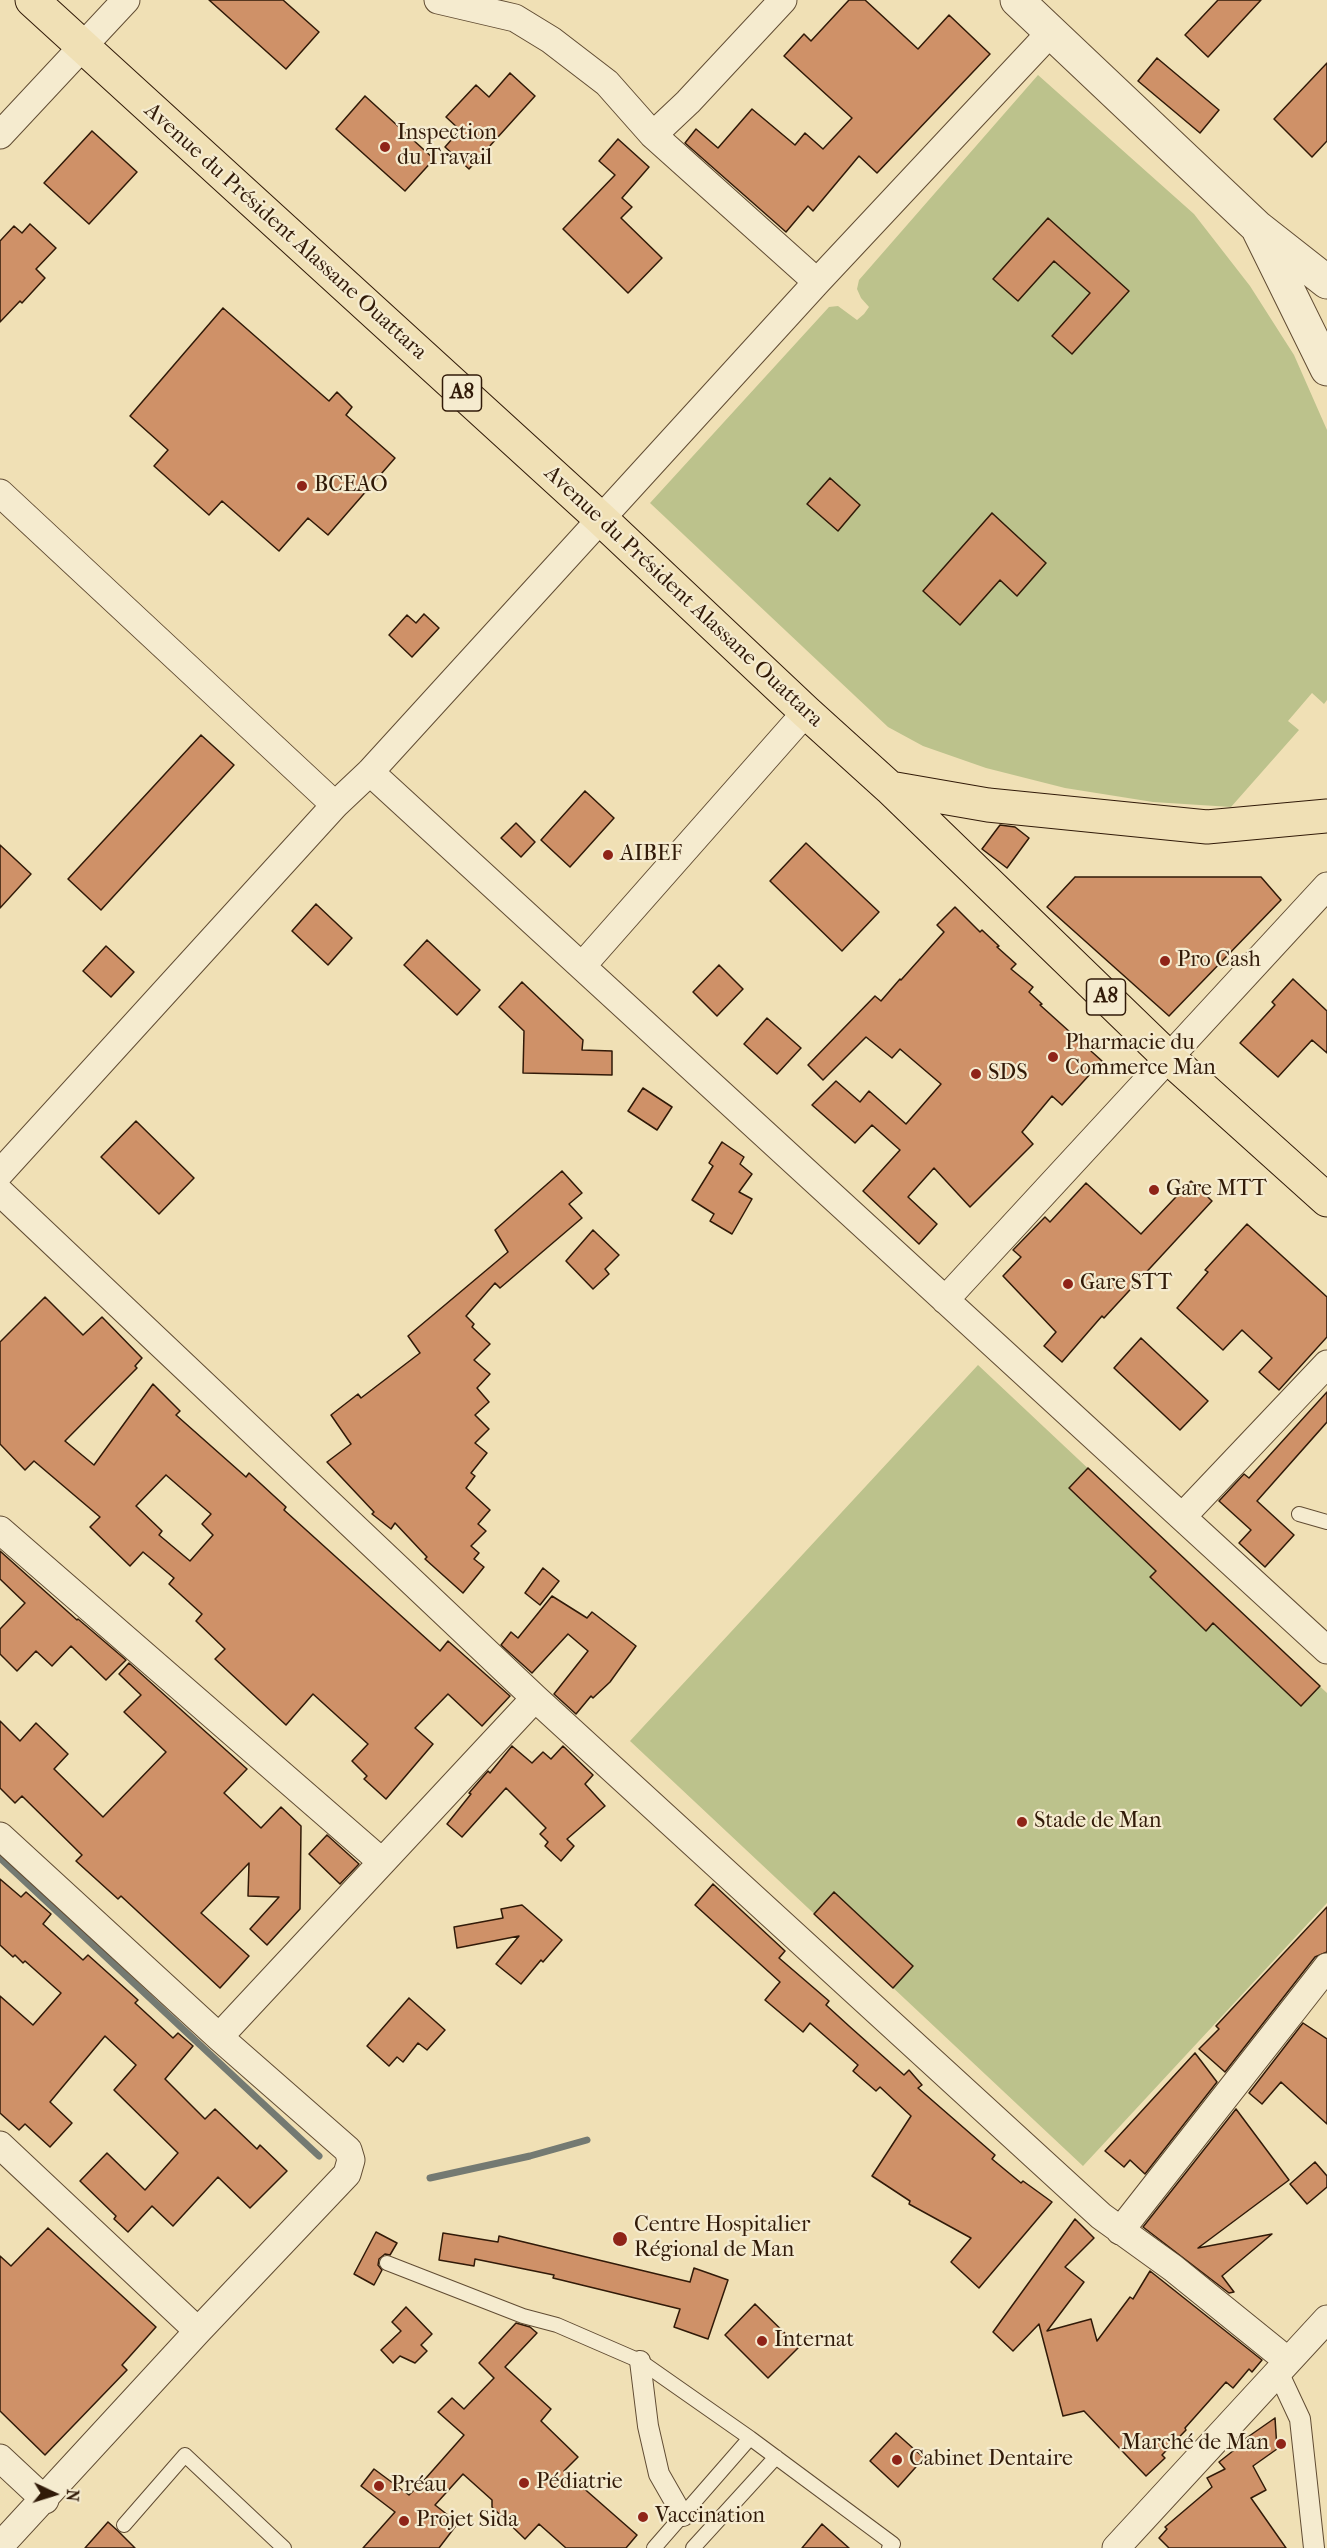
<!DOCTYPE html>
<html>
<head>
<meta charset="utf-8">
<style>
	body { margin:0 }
	#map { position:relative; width:1327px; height:2548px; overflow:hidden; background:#f0e0b5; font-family:"IM FELL French Canon",serif }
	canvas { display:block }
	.north { position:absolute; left:24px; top:2464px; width:60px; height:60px; -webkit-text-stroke:4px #f5ebcf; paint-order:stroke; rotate:94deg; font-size:16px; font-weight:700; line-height:24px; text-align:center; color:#311a08 }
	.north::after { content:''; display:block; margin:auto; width:21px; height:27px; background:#311a08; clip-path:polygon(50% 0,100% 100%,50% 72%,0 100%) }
</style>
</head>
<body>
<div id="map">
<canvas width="1327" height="2548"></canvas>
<div class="north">N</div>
</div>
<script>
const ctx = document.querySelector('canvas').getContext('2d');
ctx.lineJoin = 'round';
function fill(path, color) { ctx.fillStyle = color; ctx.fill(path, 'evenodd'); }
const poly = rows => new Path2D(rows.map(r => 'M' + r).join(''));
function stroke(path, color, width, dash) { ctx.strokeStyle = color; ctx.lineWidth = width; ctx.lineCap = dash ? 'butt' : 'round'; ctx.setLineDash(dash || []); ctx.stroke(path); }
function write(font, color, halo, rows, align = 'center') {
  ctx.font = font + ' "IM FELL French Canon",serif'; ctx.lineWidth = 4.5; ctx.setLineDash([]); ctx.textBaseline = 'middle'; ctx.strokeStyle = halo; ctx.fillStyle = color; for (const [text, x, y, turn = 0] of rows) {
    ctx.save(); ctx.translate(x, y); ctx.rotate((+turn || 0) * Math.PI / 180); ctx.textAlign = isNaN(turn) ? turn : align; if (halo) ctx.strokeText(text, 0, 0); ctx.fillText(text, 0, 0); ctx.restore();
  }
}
fill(poly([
	[1038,75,1194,214,1250,286,1294,355,1327,430,1327,700,1324,704,1312,693,1288,721,1299,730,1231,807,1153,802,1065,788,986,768,923,746,888,727,650,503,829,307,838,306,857,320,864,314,869,307,861,298,857,289,859,280],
	[978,1365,1327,1693,1327,1903,1083,2166,630,1741]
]), '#bcc28c');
stroke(poly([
	[0,1858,319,2156],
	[430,2178,530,2156,587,2140]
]), '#747a72', 7);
const building = poly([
	[209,0,283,0,319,32,286,69,209,0],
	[849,0,865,0,918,49,949,15,990,54,877,173,859,156,813,211,808,206,786,232,685,143,696,129,718,148,752,109,795,145,805,133,823,149,852,118,784,56,804,34,811,41,849,0],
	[1218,0,1261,0,1208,57,1185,35,1218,0],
	[1157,58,1219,110,1200,133,1138,81,1157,58],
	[1327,63,1327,141,1312,157,1274,119,1327,63],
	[510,73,535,96,469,169,445,147,460,130,446,117,476,85,489,97,510,73],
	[365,96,434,159,405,191,336,129,365,96],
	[92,131,137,172,89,224,44,183,92,131],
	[618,139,649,167,622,198,632,207,621,218,662,258,628,293,563,229,615,175,599,161,618,139],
	[1048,218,1129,291,1072,354,1052,336,1090,293,1054,261,1018,301,993,279,1048,218],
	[30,224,56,248,36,269,45,278,22,303,20,301,0,322,0,241,14,226,22,233,30,224],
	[223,308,329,401,337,392,352,407,346,415,395,458,328,535,308,518,279,551,222,501,209,515,154,466,168,450,130,416,223,308],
	[830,478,860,505,838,531,807,504,830,478],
	[992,513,1046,563,1017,596,1000,580,960,625,923,591,992,513],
	[424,614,439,628,412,657,389,635,407,615,416,623,424,614],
	[201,735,234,765,101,910,68,879,201,735],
	[585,791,614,818,570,867,541,840,585,791],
	[516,823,535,842,521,857,501,838,516,823],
	[1000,825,1015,827,1029,838,1007,868,982,849,1000,825],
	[806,843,879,912,842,951,770,881,806,843],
	[0,845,31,874,0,908,0,845],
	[1075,877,1261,877,1281,900,1169,1016,1047,907,1075,877],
	[316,904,352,938,328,965,292,931,316,904],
	[955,907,980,932,982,930,999,946,997,947,1016,964,1011,969,1033,987,1029,992,1042,1004,1040,1005,1102,1061,1062,1105,1052,1096,1022,1132,1033,1144,970,1207,934,1168,908,1197,937,1224,919,1244,863,1191,900,1150,872,1125,855,1143,812,1105,836,1081,860,1102,869,1091,906,1124,941,1084,900,1049,892,1058,866,1037,823,1080,808,1065,875,996,881,1001,900,979,901,980,944,932,937,925,955,907],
	[427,940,480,990,457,1015,404,965,427,940],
	[106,946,134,972,111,997,83,971,106,946],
	[719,965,743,989,717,1016,693,992,719,965],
	[1293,979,1327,1011,1327,1053,1312,1040,1278,1077,1240,1043,1275,1005,1272,1002,1293,979],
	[522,982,583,1040,582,1050,612,1051,612,1075,523,1073,524,1031,499,1007,522,982],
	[767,1018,801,1048,777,1074,744,1044,767,1018],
	[643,1088,672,1107,657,1130,628,1111,643,1088],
	[136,1121,194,1178,159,1214,101,1157,136,1121],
	[722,1142,744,1157,740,1164,752,1174,739,1192,752,1199,732,1234,710,1221,714,1214,692,1200,713,1166,709,1163,722,1142],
	[562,1171,582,1193,569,1204,582,1218,500,1288,495,1283,466,1316,474,1324,472,1327,490,1344,474,1360,490,1374,477,1388,489,1402,475,1415,489,1429,475,1443,487,1453,471,1473,475,1476,466,1488,490,1510,478,1524,486,1531,471,1546,479,1553,474,1559,484,1567,463,1593,425,1559,427,1557,395,1523,391,1529,372,1514,374,1512,327,1462,351,1444,331,1415,358,1394,361,1398,420,1353,408,1336,508,1252,495,1230,562,1171],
	[1191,1181,1212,1201,1104,1318,1102,1316,1062,1362,1044,1346,1056,1332,1003,1276,1021,1257,1013,1250,1045,1217,1050,1222,1086,1183,1141,1234,1191,1181],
	[1247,1224,1327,1297,1327,1337,1279,1390,1259,1372,1272,1358,1242,1330,1223,1350,1177,1308,1208,1272,1205,1270,1247,1224],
	[593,1230,619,1255,605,1269,609,1274,593,1289,566,1261,593,1230],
	[45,1297,83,1335,102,1317,142,1358,135,1366,137,1368,65,1441,94,1465,153,1384,180,1411,176,1415,246,1477,249,1473,286,1507,284,1510,440,1651,448,1641,510,1696,482,1726,448,1694,415,1728,433,1744,386,1799,364,1779,367,1776,352,1761,368,1744,313,1694,286,1725,215,1659,225,1649,196,1621,202,1614,169,1584,174,1578,143,1552,130,1566,90,1527,100,1517,34,1461,25,1470,0,1444,0,1342,45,1297],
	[166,1475,211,1514,202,1524,213,1535,190,1561,159,1535,162,1531,136,1506,166,1475],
	[1141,1338,1208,1401,1180,1430,1114,1368,1141,1338],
	[1327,1392,1327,1422,1257,1501,1294,1535,1265,1567,1239,1543,1251,1530,1219,1501,1244,1474,1249,1478,1327,1392],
	[1088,1468,1320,1686,1301,1706,1213,1623,1206,1631,1150,1577,1156,1571,1069,1488,1088,1468],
	[0,1551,77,1620,78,1619,126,1660,106,1680,71,1646,52,1666,36,1651,17,1671,0,1654,0,1629,25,1603,0,1579,0,1551],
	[543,1568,559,1581,540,1605,525,1593,543,1568],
	[552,1596,587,1618,592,1612,636,1646,610,1682,593,1698,591,1696,576,1714,554,1694,588,1651,568,1634,532,1673,501,1645,511,1632,518,1638,552,1596],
	[129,1663,247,1769,224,1793,261,1828,281,1807,301,1826,300,1909,267,1945,250,1929,279,1897,248,1896,249,1863,201,1913,249,1956,220,1988,121,1896,118,1899,76,1861,82,1855,22,1796,15,1803,0,1788,0,1721,20,1741,36,1723,68,1754,54,1769,103,1817,166,1752,124,1712,141,1695,119,1674,129,1663],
	[512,1746,532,1763,543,1752,551,1759,563,1746,593,1775,585,1784,605,1806,567,1839,574,1846,561,1861,545,1846,548,1842,540,1834,546,1828,506,1788,462,1837,447,1824,471,1794,469,1793,488,1771,490,1773,512,1746],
	[327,1835,359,1864,340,1884,309,1854,327,1835],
	[0,1879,21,1897,26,1892,51,1914,43,1924,83,1960,88,1955,138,2000,135,2003,173,2038,178,2033,193,2046,165,2079,205,2119,215,2109,257,2149,260,2145,287,2171,250,2208,218,2177,173,2226,152,2206,128,2232,114,2219,116,2216,80,2181,107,2153,145,2190,178,2153,114,2090,136,2065,105,2036,50,2102,72,2123,50,2147,25,2124,19,2130,0,2113,0,1996,33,2025,61,1993,25,1961,23,1963,15,1955,13,1957,0,1945,0,1879],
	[713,1884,785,1951,779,1958,829,2001,826,2005,849,2026,904,2075,909,2070,922,2085,918,2088,995,2155,992,2159,1021,2183,1023,2181,1052,2202,979,2288,951,2262,971,2238,909,2204,910,2201,872,2176,911,2116,880,2087,876,2091,853,2071,858,2065,810,2023,803,2032,765,2000,780,1982,695,1905,713,1884],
	[834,1892,913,1966,893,1988,814,1914,834,1892],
	[522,1905,562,1940,543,1962,541,1960,521,1984,496,1964,519,1936,457,1948,454,1927,503,1918,501,1909,522,1905],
	[1327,1907,1327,1952,1315,1957,1225,2072,1199,2049,1219,2029,1216,2026,1327,1907],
	[409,1998,445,2030,427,2050,418,2043,403,2062,397,2057,389,2066,367,2046,409,1998],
	[1303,2023,1327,2039,1327,2124,1281,2082,1262,2104,1249,2093,1303,2023],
	[1195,2053,1217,2082,1145,2174,1130,2160,1124,2167,1105,2151,1195,2053],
	[1236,2109,1289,2180,1198,2248,1272,2234,1222,2276,1234,2292,1229,2293,1143,2227,1236,2109],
	[1315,2162,1327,2176,1327,2187,1307,2204,1290,2184,1315,2162],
	[1075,2219,1094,2238,1065,2267,1084,2282,1047,2331,1091,2319,1097,2341,1130,2297,1133,2299,1150,2271,1262,2360,1252,2372,1249,2369,1233,2388,1226,2382,1185,2428,1186,2430,1162,2455,1165,2458,1146,2476,1084,2411,1063,2416,1039,2324,1013,2351,993,2332,1075,2219],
	[48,2228,156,2327,122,2365,127,2370,45,2455,0,2411,0,2256,11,2266,48,2228],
	[376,2232,397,2243,390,2255,385,2254,379,2259,378,2265,382,2270,374,2285,354,2274,376,2232],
	[443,2233,498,2242,499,2236,690,2282,694,2268,728,2280,708,2339,674,2327,680,2309,553,2278,554,2275,475,2259,474,2266,439,2260,443,2233],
	[755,2304,799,2347,768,2378,725,2335,755,2304],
	[406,2307,432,2334,421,2345,427,2351,415,2363,400,2356,393,2363,381,2350,401,2331,392,2322,406,2307],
	[516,2323,530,2327,537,2333,505,2367,551,2409,541,2421,578,2457,564,2471,637,2535,626,2548,566,2548,539,2524,525,2539,492,2507,492,2500,463,2474,435,2505,458,2523,439,2548,363,2548,395,2512,361,2486,374,2469,409,2495,426,2478,464,2435,438,2412,452,2398,464,2409,494,2378,479,2363,516,2323],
	[1275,2418,1277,2449,1253,2466,1266,2490,1251,2498,1286,2548,1169,2548,1159,2538,1167,2529,1165,2527,1212,2487,1207,2478,1225,2469,1219,2462,1243,2443,1242,2441,1275,2418],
	[896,2433,924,2458,898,2487,870,2461,896,2433],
	[108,2522,118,2531,135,2548,85,2548,108,2522],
	[822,2524,849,2548,802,2548,822,2524]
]);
fill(building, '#cf9168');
stroke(building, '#311a08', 1.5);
const service = poly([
	[1299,1514,1327,1522],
	[387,2263,523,2316,557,2325,640,2361,750,2438,893,2544,889,2548],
	[124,2525,185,2455,284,2548],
	[654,2548,750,2438],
	[693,2548,776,2457]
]);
const pedestrian = poly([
	[640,2361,648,2426,659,2474,683,2516],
	[1278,2372,1300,2419,1314,2548]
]);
const minor = poly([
	[438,0,515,18,551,40,607,83,653,135,817,282],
	[0,135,126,0],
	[653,135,688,102,783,0],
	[0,493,335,805],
	[370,772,1327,1650],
	[582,966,806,712],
	[0,1173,335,805,370,772,817,282,1052,31],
	[0,1192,535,1698,1101,2216,1173,2268,1288,2361],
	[945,1300,1327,886],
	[1182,1517,1327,1364],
	[0,1530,382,1862],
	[0,1836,219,2037,348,2150,351,2160,347,2174,198,2331,0,2546],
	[219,2037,535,1698],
	[0,2145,198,2331],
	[1120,2231,1327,1967],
	[0,2458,45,2500],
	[1116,2548,1327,2319]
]);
const tertiary = poly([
	[1017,0,1257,227,1327,282],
	[1259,231,1327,369]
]);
const primary = poly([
	[32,0,601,519,806,712,890,788,1169,1058,1327,1200],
	[890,788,988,805,1207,827,1327,816]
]);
stroke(service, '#614c33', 16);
stroke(pedestrian, '#614c33', 22);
stroke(minor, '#614c33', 29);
stroke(tertiary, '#614c33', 35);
stroke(primary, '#311a08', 35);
stroke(service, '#f5ebcf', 14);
stroke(pedestrian, '#f5ebcf', 20);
stroke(minor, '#f5ebcf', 27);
stroke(tertiary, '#f5ebcf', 33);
stroke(primary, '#f0e0b5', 33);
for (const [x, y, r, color] of [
	[385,147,6,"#8f2418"],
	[302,486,6,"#8f2418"],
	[608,855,6,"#8f2418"],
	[1165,961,6,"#8f2418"],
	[1053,1057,6,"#8f2418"],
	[976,1074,6,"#8f2418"],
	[1154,1190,6,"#8f2418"],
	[1068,1284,6,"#8f2418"],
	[1022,1822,6,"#8f2418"],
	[620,2239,8,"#8f2418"],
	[762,2341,6,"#8f2418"],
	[1281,2444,6,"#8f2418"],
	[897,2460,6,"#8f2418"],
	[524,2483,6,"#8f2418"],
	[379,2486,6,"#8f2418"],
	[643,2517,6,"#8f2418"],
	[404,2521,6,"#8f2418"]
]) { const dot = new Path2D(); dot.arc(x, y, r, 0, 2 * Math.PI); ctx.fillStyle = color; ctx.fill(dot); stroke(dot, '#f5ebcf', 2); }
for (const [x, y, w] of [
	[462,393,39],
	[1106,997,39]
]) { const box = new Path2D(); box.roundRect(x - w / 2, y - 18, w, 36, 4.5); ctx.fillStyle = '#f5ebcf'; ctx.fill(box); stroke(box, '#311a08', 1.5); }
write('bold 21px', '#311a08', null, [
	["A8",462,393],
	["A8",1106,997]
]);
write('22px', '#311a08', '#f5ebcf', [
	["Inspection",397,134],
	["du Travail",397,159],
	["BCEAO",314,486],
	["AIBEF",620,855],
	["Pro Cash",1177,961],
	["Pharmacie du",1065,1044],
	["Commerce Man",1065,1069],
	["SDS",988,1074],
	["Gare MTT",1166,1190],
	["Gare STT",1080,1284],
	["Stade de Man",1034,1822],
	["Centre Hospitalier",634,2226],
	["Régional de Man",634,2251],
	["Internat",774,2341],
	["Marché de Man",1269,2444,"right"],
	["Cabinet Dentaire",909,2460],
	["Pédiatrie",536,2483],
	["Préau",391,2486],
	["Vaccination",655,2517],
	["Projet Sida",416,2521]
], 'left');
write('22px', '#311a08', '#f5ebcf', [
	["Avenue du Président Alassane Ouattara",285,232,42],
	["Avenue du Président Alassane Ouattara",683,597,43]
]);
</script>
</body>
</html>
